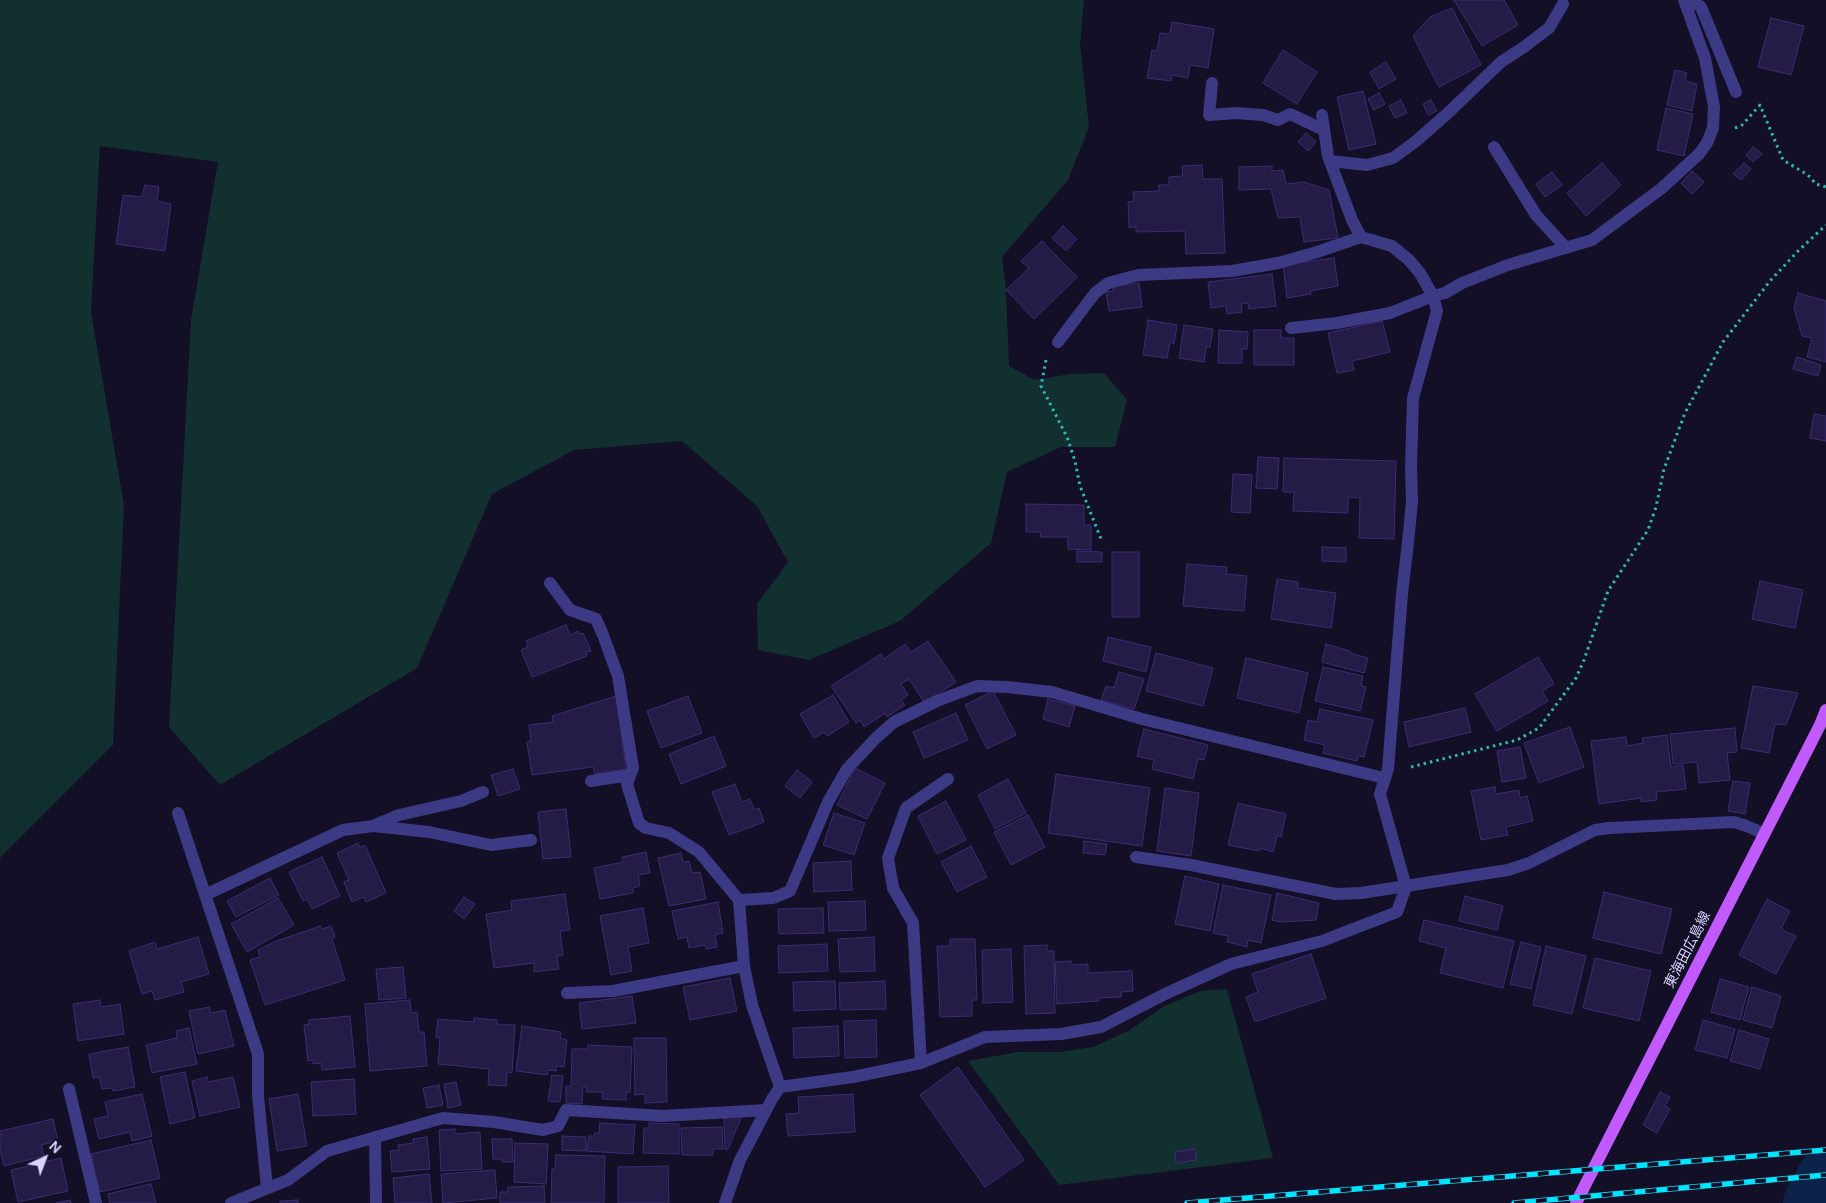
<!DOCTYPE html>
<html>
<head>
<meta charset="utf-8">
<style>
	body { margin:0 }
	#map { position:relative; width:1826px; height:1203px; overflow:hidden; background:#130f26; font-family:"DM Sans",sans-serif }
	canvas { display:block }
	.north { position:absolute; left:20px; top:1133px; width:50px; height:50px; -webkit-text-stroke:4px #130f26; paint-order:stroke; rotate:43deg; font-size:14px; font-weight:700; line-height:20px; text-align:center; color:#d9d4ff }
	.north::after { content:''; display:block; margin:auto; width:18px; height:22px; background:#d9d4ff; clip-path:polygon(50% 0,100% 100%,50% 72%,0 100%) }
</style>
</head>
<body>
<div id="map">
<canvas width="1826" height="1203"></canvas>
<div class="north">N</div>
</div>
<script>
const ctx = document.querySelector('canvas').getContext('2d');
ctx.lineJoin = 'round';
function fill(path, color) { ctx.fillStyle = color; ctx.fill(path, 'evenodd'); }
const poly = rows => new Path2D(rows.map(r => 'M' + r).join(''));
function stroke(path, color, width, dash) { ctx.strokeStyle = color; ctx.lineWidth = width; ctx.lineCap = dash ? 'butt' : 'round'; ctx.setLineDash(dash || []); ctx.stroke(path); }
function write(font, color, halo, rows, align = 'center') {
  ctx.font = font + ' "DM Sans","Noto Sans JP",sans-serif'; ctx.lineWidth = 5; ctx.setLineDash([]); ctx.textBaseline = 'middle'; ctx.strokeStyle = halo; ctx.fillStyle = color; for (const [text, x, y, turn = 0] of rows) {
    ctx.save(); ctx.translate(x, y); ctx.rotate((+turn || 0) * Math.PI / 180); ctx.textAlign = isNaN(turn) ? turn : align; if (halo) ctx.strokeText(text, 0, 0); ctx.fillText(text, 0, 0); ctx.restore();
  }
}
fill(poly([
	[0,0,1084,0,1080,44,1089,127,1068,180,1002,257,1006,290,1009,366,1035,380,1070,374,1104,373,1127,400,1115,447,1061,447,1007,472,991,543,900,621,809,660,758,650,757,604,788,562,757,506,682,441,574,450,492,494,417,668,220,785,169,727,191,320,218,162,100,146,91,313,124,505,113,745,0,858],
	[1227,989,1273,1158,1059,1185,968,1061,1018,1052,1059,1052,1093,1047,1130,1030,1164,1006,1201,991]
]), '#12302f');
stroke(poly([
	[1811,1203,1826,1175]
]), '#0c2248', 56);
const building = poly([
	[1454,0,1504,0,1518,25,1482,46,1454,0],
	[1452,8,1481,65,1439,87,1413,36,1430,17,1452,8],
	[1771,18,1804,26,1791,75,1758,67,1771,18],
	[1172,22,1214,29,1208,68,1190,65,1188,78,1172,75,1171,81,1147,78,1152,50,1157,51,1160,33,1170,34,1172,22],
	[1283,50,1317,72,1297,104,1263,83,1283,50],
	[1386,62,1396,79,1379,89,1370,72,1386,62],
	[1675,70,1687,73,1685,81,1697,84,1692,111,1667,105,1675,70],
	[1363,91,1376,144,1349,150,1337,97,1363,91],
	[1379,93,1385,104,1374,110,1368,99,1379,93],
	[1401,100,1407,113,1395,118,1389,106,1401,100],
	[1431,100,1437,111,1428,115,1423,104,1431,100],
	[1666,108,1693,114,1684,156,1657,150,1666,108],
	[1306,133,1316,142,1308,151,1298,142,1306,133],
	[1753,147,1762,154,1753,162,1746,155,1753,147],
	[1602,163,1621,185,1586,216,1567,193,1602,163],
	[1744,163,1751,169,1741,180,1733,174,1744,163],
	[1202,165,1203,179,1222,179,1225,253,1186,254,1185,231,1136,232,1136,227,1129,228,1128,202,1134,201,1133,192,1159,191,1159,185,1169,185,1169,177,1183,176,1182,166,1202,165],
	[1272,166,1272,171,1283,170,1286,184,1304,182,1329,190,1338,238,1304,242,1300,217,1278,218,1271,189,1239,190,1239,167,1272,166],
	[1692,171,1704,182,1692,194,1681,183,1692,171],
	[1552,172,1562,185,1545,197,1536,184,1552,172],
	[145,185,159,187,157,201,171,204,165,251,116,244,123,195,142,197,145,185],
	[1063,226,1077,239,1066,251,1052,238,1063,226],
	[1042,241,1077,277,1034,319,1006,290,1029,268,1021,261,1042,241],
	[1334,258,1338,286,1310,291,1311,294,1287,298,1283,265,1334,258],
	[1272,274,1276,306,1249,309,1248,303,1241,304,1242,312,1227,314,1226,306,1211,308,1208,282,1272,274],
	[1139,283,1142,307,1109,311,1106,292,1113,291,1113,286,1139,283],
	[1798,293,1826,301,1826,362,1807,357,1812,338,1802,336,1794,308,1798,293],
	[1148,320,1177,325,1174,344,1170,342,1167,358,1143,355,1148,320],
	[1382,321,1390,352,1352,361,1354,370,1337,373,1328,333,1382,321],
	[1184,325,1213,329,1210,347,1206,347,1204,362,1179,358,1184,325],
	[1219,330,1248,332,1247,349,1242,349,1242,363,1218,363,1219,330],
	[1254,330,1281,330,1281,338,1294,338,1294,365,1254,365,1254,330],
	[1797,357,1821,365,1818,376,1793,369,1797,357],
	[1814,414,1826,416,1826,441,1810,438,1814,414],
	[1258,457,1279,458,1277,489,1256,488,1258,457],
	[1284,458,1396,461,1394,539,1359,538,1360,498,1348,497,1348,513,1293,511,1294,492,1283,492,1284,458],
	[1233,474,1252,475,1250,513,1231,512,1233,474],
	[1026,504,1084,505,1084,525,1091,525,1091,550,1068,549,1068,537,1040,537,1041,532,1026,532,1026,504],
	[1322,547,1346,548,1346,562,1322,561,1322,547],
	[1077,551,1102,552,1102,562,1077,562,1077,551],
	[1112,552,1139,552,1139,617,1112,617,1112,552],
	[1187,564,1227,567,1226,574,1247,576,1244,611,1183,606,1187,564],
	[1277,579,1298,582,1298,588,1336,593,1331,628,1271,619,1277,579],
	[1760,581,1803,590,1795,628,1752,619,1760,581],
	[566,625,570,635,578,631,580,634,583,633,591,651,586,652,587,656,532,677,521,650,528,647,526,641,566,625],
	[1108,637,1151,647,1146,672,1103,661,1108,637],
	[928,641,956,682,925,703,909,679,901,684,908,695,901,700,905,705,887,717,885,713,864,727,860,720,856,723,831,686,881,654,884,659,905,644,911,652,928,641],
	[1326,644,1350,651,1350,653,1368,658,1364,673,1322,662,1326,644],
	[1156,653,1213,668,1203,706,1146,691,1156,653],
	[1538,657,1554,684,1542,691,1548,701,1497,731,1475,694,1538,657],
	[1246,658,1308,673,1299,713,1237,698,1246,658],
	[1323,667,1363,676,1361,686,1366,687,1360,711,1315,701,1323,667],
	[1119,672,1144,679,1134,709,1101,700,1106,686,1114,688,1119,672],
	[1753,686,1798,693,1786,725,1775,724,1769,753,1741,748,1753,686],
	[993,691,1016,735,987,749,965,705,993,691],
	[833,695,849,722,827,736,824,732,814,738,800,714,833,695],
	[616,696,626,769,595,774,593,767,532,775,527,742,531,741,529,725,553,722,552,716,616,696],
	[688,696,702,733,661,748,647,711,688,696],
	[1048,699,1075,706,1069,727,1043,719,1048,699],
	[1465,708,1471,732,1409,747,1404,722,1465,708],
	[1320,709,1373,720,1364,757,1358,756,1357,761,1323,753,1325,745,1304,740,1308,720,1317,722,1320,709],
	[956,713,968,740,924,758,913,732,956,713],
	[1570,727,1584,767,1539,783,1524,743,1570,727],
	[1735,728,1737,752,1727,753,1730,780,1699,783,1697,762,1673,764,1670,734,1735,728],
	[1144,729,1208,745,1204,760,1198,759,1193,779,1152,769,1154,760,1137,756,1144,729],
	[1667,735,1671,767,1683,765,1686,789,1656,792,1657,800,1641,802,1641,798,1599,804,1591,741,1626,737,1627,746,1643,743,1642,738,1667,735],
	[714,736,726,766,681,784,669,754,714,736],
	[1520,747,1526,778,1502,782,1497,751,1520,747],
	[855,768,885,783,867,819,837,805,855,768],
	[513,769,520,789,498,796,491,775,513,769],
	[797,770,812,782,800,798,785,786,797,770],
	[1056,774,1150,788,1142,846,1048,833,1056,774],
	[1008,779,1026,813,995,829,978,795,1008,779],
	[1733,781,1750,783,1745,814,1728,811,1733,781],
	[735,784,742,802,750,799,754,810,759,808,764,822,729,835,712,792,735,784],
	[1495,787,1496,794,1519,790,1520,798,1527,796,1533,821,1506,827,1508,835,1481,840,1471,791,1495,787],
	[1165,788,1199,793,1191,856,1157,851,1165,788],
	[946,801,966,840,937,854,918,816,946,801],
	[1238,803,1286,814,1281,837,1277,836,1273,852,1260,848,1259,851,1228,845,1238,803],
	[566,809,571,857,543,859,538,812,566,809],
	[834,813,865,823,854,855,823,845,834,813],
	[1028,815,1045,847,1011,865,994,832,1028,815],
	[1084,841,1107,844,1105,855,1083,853,1084,841],
	[358,843,360,847,365,845,386,893,366,902,364,897,352,902,344,882,349,880,337,853,358,843],
	[971,846,987,877,957,892,941,862,971,846],
	[646,852,650,873,638,875,640,886,633,888,633,893,600,899,594,868,623,862,622,857,646,852],
	[681,853,683,862,689,861,692,873,700,872,706,899,669,906,658,858,681,853],
	[322,857,340,896,312,909,307,899,303,901,289,872,322,857],
	[851,861,852,890,814,892,813,863,851,861],
	[1185,876,1219,884,1210,931,1175,924,1185,876],
	[270,878,279,895,236,917,227,901,270,878],
	[1223,885,1271,895,1261,943,1248,940,1247,947,1227,942,1228,936,1213,933,1223,885],
	[1604,892,1672,909,1661,954,1593,938,1604,892],
	[1277,893,1319,903,1316,920,1281,922,1272,920,1277,893],
	[565,894,570,930,560,931,563,955,557,956,559,969,534,972,534,963,494,968,486,914,512,910,511,901,565,894],
	[1465,896,1503,906,1497,930,1459,921,1465,896],
	[464,897,475,904,464,919,454,911,464,897],
	[278,898,294,925,247,952,231,924,278,898],
	[1767,899,1790,911,1781,929,1796,936,1776,974,1739,955,1767,899],
	[865,901,866,930,829,931,828,902,865,901],
	[718,902,723,933,715,935,717,947,706,949,705,945,689,948,687,937,678,939,672,911,718,902],
	[643,908,649,943,628,947,632,971,611,975,600,916,643,908],
	[823,908,824,933,779,934,778,909,823,908],
	[1424,920,1514,941,1503,988,1440,973,1446,948,1419,941,1424,920],
	[320,926,322,929,331,926,335,937,332,939,345,980,265,1005,250,960,260,957,258,950,274,942,320,926],
	[198,937,209,974,181,982,184,992,155,1000,152,991,142,994,129,951,155,942,157,949,198,937],
	[874,937,875,971,840,972,838,939,874,937],
	[950,939,975,939,977,1000,972,1000,972,1016,940,1017,937,946,950,946,950,939],
	[1521,942,1541,947,1531,989,1510,984,1521,942],
	[827,944,828,971,779,973,778,946,827,944],
	[1047,945,1047,951,1054,951,1055,1013,1026,1014,1024,946,1047,945],
	[1546,946,1586,956,1572,1014,1533,1005,1546,946],
	[1011,949,1013,1002,983,1003,982,950,1011,949],
	[1311,954,1326,998,1255,1022,1246,997,1258,992,1252,974,1311,954],
	[1595,958,1651,971,1639,1021,1583,1008,1595,958],
	[1071,961,1071,965,1088,964,1088,973,1132,971,1133,991,1121,992,1121,997,1099,998,1099,1001,1057,1004,1055,962,1071,961],
	[403,967,406,998,379,1000,376,969,403,967],
	[730,978,737,1011,690,1020,683,987,730,978],
	[1720,979,1749,987,1740,1020,1711,1012,1720,979],
	[835,981,836,1009,794,1011,793,982,835,981],
	[885,981,886,1009,840,1010,839,983,885,981],
	[1752,987,1781,996,1772,1028,1743,1020,1752,987],
	[632,996,636,1023,582,1029,579,1003,632,996],
	[100,1000,101,1007,120,1004,124,1034,78,1041,73,1004,100,1000],
	[410,1000,411,1013,417,1012,419,1032,424,1032,427,1066,370,1071,365,1004,410,1000],
	[209,1007,211,1013,225,1010,234,1046,198,1054,189,1011,209,1007],
	[350,1016,355,1067,322,1070,321,1063,313,1064,313,1060,308,1061,304,1025,309,1024,309,1020,350,1016],
	[474,1018,497,1020,497,1024,515,1025,512,1073,507,1072,506,1086,488,1085,489,1069,438,1064,440,1038,436,1037,438,1019,474,1022,474,1018],
	[876,1020,877,1057,845,1058,844,1021,876,1020],
	[1703,1020,1735,1029,1727,1058,1695,1050,1703,1020],
	[522,1026,561,1032,560,1038,567,1040,564,1067,556,1066,556,1071,548,1070,547,1075,516,1071,522,1026],
	[838,1026,839,1056,794,1058,793,1028,838,1026],
	[189,1028,197,1064,152,1073,146,1045,177,1038,176,1031,189,1028],
	[1739,1030,1769,1039,1760,1069,1730,1061,1739,1030],
	[634,1038,666,1038,667,1102,645,1103,645,1094,635,1095,634,1038],
	[588,1045,632,1047,630,1092,626,1092,626,1100,602,1099,603,1092,586,1092,587,1087,583,1087,582,1104,566,1103,566,1086,571,1086,572,1049,588,1049,588,1045],
	[128,1047,135,1087,113,1091,112,1088,102,1089,99,1077,93,1078,89,1054,128,1047],
	[958,1067,1024,1160,985,1187,920,1095,958,1067],
	[185,1072,195,1118,170,1124,160,1077,185,1072],
	[552,1075,563,1076,560,1102,548,1101,552,1075],
	[207,1077,208,1082,233,1077,240,1107,200,1116,192,1081,207,1077],
	[354,1079,356,1114,313,1116,311,1082,354,1079],
	[456,1082,461,1105,448,1108,444,1084,456,1082],
	[439,1085,443,1105,427,1108,423,1088,439,1085],
	[1660,1092,1670,1097,1665,1106,1670,1109,1657,1133,1643,1125,1660,1092],
	[142,1094,152,1136,132,1141,130,1132,99,1139,94,1119,108,1116,105,1102,142,1094],
	[298,1094,307,1146,277,1151,269,1099,298,1094],
	[853,1094,855,1132,788,1136,786,1114,799,1113,798,1097,853,1094],
	[742,1116,728,1149,725,1150,724,1118,742,1116],
	[53,1119,58,1141,41,1145,44,1156,4,1166,0,1150,0,1131,53,1119],
	[600,1123,635,1125,633,1154,587,1151,589,1136,594,1136,595,1133,599,1133,600,1123],
	[649,1123,679,1124,679,1154,643,1153,644,1128,649,1128,649,1123],
	[722,1127,723,1149,713,1149,713,1155,682,1155,681,1128,722,1127],
	[455,1129,455,1134,480,1132,482,1169,441,1171,439,1130,455,1129],
	[562,1136,586,1137,586,1151,562,1150,562,1136],
	[427,1137,430,1169,392,1172,390,1151,399,1150,398,1145,414,1143,413,1139,427,1137],
	[492,1139,512,1139,513,1162,502,1162,502,1159,493,1159,492,1139],
	[151,1140,160,1178,100,1192,91,1154,151,1140],
	[515,1143,548,1144,546,1184,514,1182,515,1143],
	[1195,1149,1196,1160,1176,1163,1175,1152,1195,1149],
	[556,1155,605,1156,604,1203,551,1203,552,1169,555,1169,556,1155],
	[61,1158,68,1191,18,1202,11,1170,61,1158],
	[668,1166,669,1203,618,1203,618,1167,668,1166],
	[495,1170,497,1198,443,1203,441,1174,495,1170],
	[429,1174,432,1203,395,1203,393,1178,429,1174],
	[151,1184,156,1203,110,1203,108,1194,151,1184],
	[544,1186,545,1203,500,1203,500,1192,508,1192,508,1187,544,1186],
	[70,1200,71,1203,56,1203,70,1200],
	[298,1200,298,1203,280,1203,280,1201,298,1200]
]);
fill(building, '#241b47');
stroke(building, '#3b2d73', 1);
stroke(poly([
	[1735,128,1742,125,1760,105,1783,160,1808,175,1816,184,1826,187],
	[1046,360,1041,386,1067,437,1075,461,1080,486,1101,539],
	[1411,767,1517,740,1539,728,1576,678,1584,660,1608,591,1648,530,1656,507,1664,469,1685,413,1723,342,1770,281,1797,252,1826,225]
]), '#2fb8b0', 3, [2.5, 4]);
stroke(poly([
	[1691,0,1701,7,1736,92],
	[1212,83,1209,115,1235,113,1263,115,1278,120,1290,114,1324,130],
	[1494,147,1536,215,1566,248],
	[1330,161,1367,165,1393,158,1415,142,1448,113,1501,62,1524,47,1549,28,1563,4],
	[1291,328,1337,323,1390,313,1433,296,1420,273,1409,260,1392,246,1361,237,1352,220,1328,156,1322,115],
	[1058,342,1095,293,1108,283,1138,275,1232,271,1278,263,1314,253,1361,237],
	[550,583,570,610,596,619,603,635,618,676,633,768,627,784,639,823,646,828,669,833,699,852,739,900,744,966,752,1005,780,1087],
	[591,781,630,775],
	[178,813,258,1054,258,1096,267,1188],
	[375,825,399,815,461,801,483,792],
	[1136,857,1191,865,1336,894,1361,893,1508,870,1529,863,1595,830,1609,828,1734,822,1744,825,1763,833],
	[205,895,343,830,373,826,429,832,491,845,531,840],
	[739,900,773,898,790,891,828,802,847,769,876,738,894,722,937,701,977,686,1007,687,1052,692,1142,719,1384,778],
	[567,993,613,991,744,966],
	[921,1063,913,923,893,888,888,858,906,808,948,779],
	[69,1089,96,1203],
	[375,1137,376,1203],
	[231,1203,288,1180,327,1151,443,1118,494,1122,543,1130,558,1126,566,1110,663,1116,766,1110],
	[725,1203,740,1160,772,1099,780,1087,853,1077,921,1063,985,1037,1061,1034,1101,1027,1165,994,1231,964,1322,941,1397,912,1406,887,1380,794,1388,769,1402,594,1408,542,1412,502,1411,466,1413,398,1437,311,1433,296,1445,293,1462,283,1508,265,1592,240,1662,188,1699,154,1707,143,1713,128,1714,107,1705,58,1684,0]
]), '#3d3a85', 12);
stroke(poly([
	[1576,1203,1820,725,1826,710]
]), '#c25bff', 12);
const rail = poly([
	[1187,1203,1826,1150],
	[1514,1203,1826,1175]
]);
stroke(rail, '#00e5ff', 5.5);
stroke(rail, '#130f26', 4, [11]);
write('14px', '#d9d4ff', '#130f26', [
	["東海田広島線",1688,950,-63]
]);
</script>
</body>
</html>
